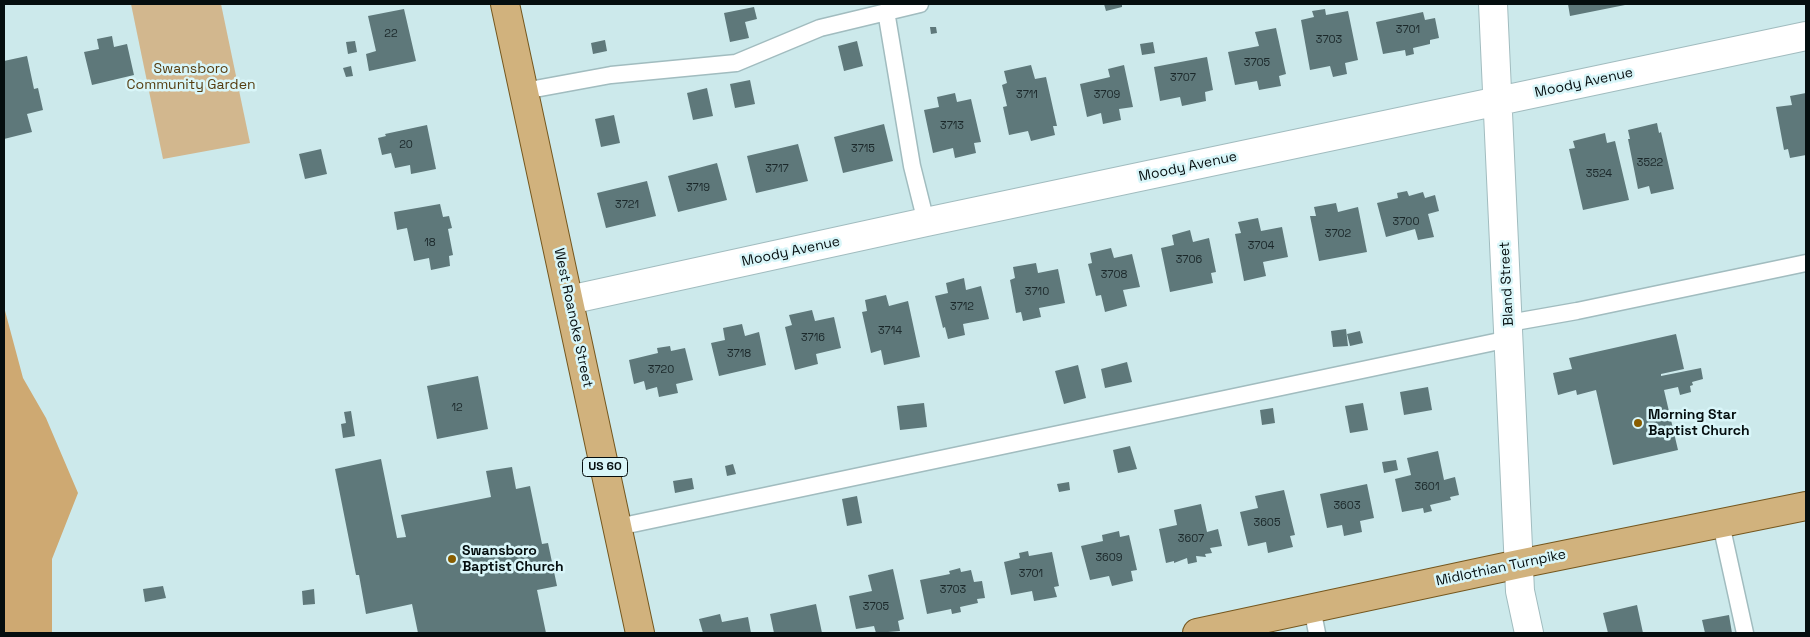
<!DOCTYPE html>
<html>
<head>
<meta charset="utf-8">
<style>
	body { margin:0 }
	#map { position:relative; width:1810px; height:637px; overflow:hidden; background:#cce9eb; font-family:"Space Grotesk",sans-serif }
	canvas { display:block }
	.frame { position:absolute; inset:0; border:5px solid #050e0f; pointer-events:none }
</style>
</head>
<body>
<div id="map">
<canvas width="1810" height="637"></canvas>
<div class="frame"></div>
</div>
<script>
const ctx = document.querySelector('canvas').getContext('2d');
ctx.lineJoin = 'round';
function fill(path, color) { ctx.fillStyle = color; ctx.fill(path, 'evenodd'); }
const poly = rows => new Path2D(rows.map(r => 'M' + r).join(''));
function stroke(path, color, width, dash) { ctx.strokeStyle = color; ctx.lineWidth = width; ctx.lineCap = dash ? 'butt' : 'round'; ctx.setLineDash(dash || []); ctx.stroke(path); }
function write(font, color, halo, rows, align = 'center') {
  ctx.font = font + ' "Space Grotesk",sans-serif'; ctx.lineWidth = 5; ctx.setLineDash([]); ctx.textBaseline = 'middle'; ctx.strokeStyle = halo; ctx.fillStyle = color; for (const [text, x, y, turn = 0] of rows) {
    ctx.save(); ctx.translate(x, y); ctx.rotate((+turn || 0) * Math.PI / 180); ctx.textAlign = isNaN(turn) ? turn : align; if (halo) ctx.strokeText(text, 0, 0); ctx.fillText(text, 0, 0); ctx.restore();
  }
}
fill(poly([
	[131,4,221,4,250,143,163,159]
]), '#d2b78e');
fill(poly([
	[4,307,23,378,46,418,78,493,52,559,52,633,4,633]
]), '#cea972');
fill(poly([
	[1104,4,1122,4,1122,7,1106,11],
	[1568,4,1625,4,1625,5,1570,16],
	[754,7,757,19,745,22,749,38,730,42,724,13],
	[404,9,416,61,369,71,366,54,376,51,368,16],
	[1325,9,1326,15,1348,11,1358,60,1345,63,1347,74,1333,77,1330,66,1310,70,1301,20,1314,17,1312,11],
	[1423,12,1425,20,1435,18,1439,38,1430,40,1430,44,1413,48,1414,54,1406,56,1405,50,1383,54,1376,22],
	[930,27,936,27,937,33,931,34],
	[1276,28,1286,74,1279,76,1281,86,1259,90,1257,81,1235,85,1228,52,1259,46,1255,32],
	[112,36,114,47,127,44,134,75,92,85,84,52,99,49,97,39],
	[605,40,607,51,593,54,591,43],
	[355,41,357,52,348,54,346,42],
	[857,41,863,66,844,71,838,46],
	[1153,42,1155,53,1142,55,1140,44],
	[27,56,34,89,38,88,43,110,27,114,32,132,4,139,4,61],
	[1207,57,1213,90,1205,92,1206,101,1182,106,1180,97,1160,101,1154,67],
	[1031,65,1035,79,1046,77,1057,126,1053,126,1055,135,1031,141,1028,131,1009,135,1003,107,1007,106,1002,85,1007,83,1004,71],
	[1124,65,1133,107,1119,109,1121,120,1103,124,1101,113,1087,117,1080,84,1110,77,1108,69],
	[351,66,353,76,346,77,343,68],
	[750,80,755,104,735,108,730,84],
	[707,88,713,116,693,120,687,93],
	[955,93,957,102,971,99,981,142,974,143,976,153,955,158,953,148,933,153,924,110,939,107,937,97],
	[1806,93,1806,155,1790,158,1788,149,1784,150,1776,107,1792,105,1790,96],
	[614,115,620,143,601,147,595,119],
	[1657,123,1659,133,1661,132,1674,189,1651,194,1649,186,1638,189,1628,139,1630,139,1628,130],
	[884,124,893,161,843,173,834,137],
	[427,125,436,169,411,174,410,165,395,168,391,153,382,155,378,138,386,136,385,134],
	[1605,133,1607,143,1615,141,1629,200,1583,210,1569,149,1575,148,1573,141],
	[798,144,808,181,756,193,747,156],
	[321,149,327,174,305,179,299,154],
	[717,163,727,200,678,212,668,176],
	[647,181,656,216,606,228,597,193],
	[1407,191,1409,196,1423,192,1425,198,1435,195,1439,211,1428,214,1434,237,1418,240,1415,229,1386,237,1377,203,1398,198,1397,193],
	[1336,203,1338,212,1358,207,1367,252,1319,261,1310,216,1316,216,1314,207],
	[440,204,443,217,449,216,452,228,448,229,453,255,449,256,450,266,431,270,429,258,414,261,407,228,397,230,394,212],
	[1258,218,1261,231,1282,227,1288,257,1263,262,1266,276,1244,281,1235,234,1241,233,1238,222],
	[1190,230,1193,242,1209,238,1216,272,1211,273,1213,283,1170,292,1161,248,1174,245,1172,235],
	[1111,248,1114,258,1132,254,1140,287,1123,290,1127,306,1105,312,1101,295,1096,296,1088,264,1092,263,1090,253],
	[1036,263,1038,273,1058,269,1065,303,1039,308,1041,317,1023,321,1021,312,1016,313,1010,280,1015,278,1013,267],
	[964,278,966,290,981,286,989,319,963,324,965,335,948,339,945,327,943,328,935,296,948,293,946,283],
	[886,295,889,306,908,301,920,357,884,365,881,350,871,353,862,312,867,311,865,300],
	[812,310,815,321,834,317,841,348,816,354,818,364,795,370,785,327,792,325,789,315],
	[742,324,745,336,759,332,766,365,719,376,711,343,725,340,723,328],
	[1346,329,1348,346,1333,347,1331,331],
	[1360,331,1363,343,1350,346,1347,334],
	[1676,334,1684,369,1661,374,1661,376,1701,368,1703,379,1692,382,1693,385,1690,386,1691,392,1680,395,1678,387,1664,390,1678,450,1613,465,1596,390,1577,395,1576,390,1558,395,1553,373,1572,369,1569,358],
	[670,346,671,351,685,348,693,380,676,384,678,393,659,397,657,387,646,390,644,381,634,384,629,360,658,353,657,348],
	[1127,362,1132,382,1105,388,1101,369],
	[1078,365,1086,398,1064,404,1055,371],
	[478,376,488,429,437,439,427,386],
	[1428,387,1432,410,1404,415,1400,392],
	[924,403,927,427,900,430,897,406],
	[1363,403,1368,430,1350,433,1345,406],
	[1273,408,1275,423,1262,425,1260,410],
	[351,411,355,436,343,438,341,424,346,423,344,412],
	[1130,446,1137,469,1118,473,1113,450],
	[1438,451,1444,480,1455,477,1459,495,1450,497,1451,500,1430,505,1432,511,1424,513,1423,508,1402,512,1395,479,1411,475,1407,458],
	[381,459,397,538,406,537,401,515,491,497,486,471,512,467,516,489,530,486,542,544,548,543,557,586,537,590,546,633,418,633,412,604,366,614,359,575,356,575,335,469],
	[1396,460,1398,470,1384,473,1382,462],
	[733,464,736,474,727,476,725,466],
	[692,478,694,489,675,493,673,481],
	[1069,482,1070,490,1059,492,1057,484],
	[1367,484,1374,518,1360,521,1362,532,1344,536,1342,525,1327,528,1320,494],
	[1284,490,1295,535,1290,536,1293,547,1268,553,1266,542,1248,546,1240,512,1258,508,1255,496],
	[857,496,862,523,847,526,842,499],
	[1201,504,1207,532,1218,529,1222,546,1210,548,1212,553,1205,554,1206,557,1196,556,1197,562,1188,564,1187,558,1174,563,1174,561,1166,563,1159,529,1177,525,1174,510],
	[1119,531,1120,537,1129,535,1137,570,1131,571,1133,581,1112,586,1109,576,1090,580,1081,546,1103,541,1102,535],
	[1028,551,1029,556,1052,552,1059,586,1054,587,1057,597,1034,601,1032,591,1011,595,1004,562,1020,558,1019,553],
	[960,568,961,572,971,570,974,582,982,581,985,598,977,599,978,603,960,607,961,612,952,614,951,609,927,614,920,580,950,574,949,571],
	[893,569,904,619,898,621,900,631,876,633,874,626,856,629,849,596,872,591,868,575],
	[163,586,166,598,145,602,143,589],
	[314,589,315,604,303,605,302,591],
	[816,604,822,633,774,633,770,614],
	[1637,605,1643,633,1608,633,1603,613],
	[720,614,722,622,748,617,751,633,703,633,699,619],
	[1729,615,1732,633,1705,633,1702,620]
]), '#5e787a');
const lane = poly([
	[886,11,912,166,926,222],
	[524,91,611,75,736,63,820,28,920,4],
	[1509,323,1577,311,1806,263],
	[1721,524,1745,633],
	[618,527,1509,339],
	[1312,608,1317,633]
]);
const street = poly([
	[1493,4,1520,591,1529,633],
	[569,300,926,222,1806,36]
]);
const primary = poly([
	[505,4,640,633],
	[1197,633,1519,564,1806,506]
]);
stroke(lane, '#a1bcbf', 19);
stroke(street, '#a1bcbf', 30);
stroke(primary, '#75571e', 30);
stroke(lane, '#fff', 16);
stroke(street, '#fff', 28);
stroke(primary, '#d1b27d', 28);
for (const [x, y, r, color] of [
	[1638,423,5,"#895d00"],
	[452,559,5,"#895d00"]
]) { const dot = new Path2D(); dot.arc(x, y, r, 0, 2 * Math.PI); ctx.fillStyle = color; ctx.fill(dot); stroke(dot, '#d9f6f9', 2); }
write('11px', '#1b282a', null, [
	["3701",1408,30],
	["22",391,34],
	["3703",1329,40],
	["3705",1257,63],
	["3707",1183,78],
	["3711",1027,95],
	["3709",1107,95],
	["3713",952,126],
	["20",406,145],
	["3715",863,149],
	["3522",1650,163],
	["3717",777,169],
	["3524",1599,174],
	["3719",698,188],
	["3721",627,205],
	["3700",1406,222],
	["3702",1338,234],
	["18",430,243],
	["3704",1261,246],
	["3706",1189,260],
	["3708",1114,275],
	["3710",1037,292],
	["3712",962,307],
	["3714",890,331],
	["3716",813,338],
	["3718",739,354],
	["3720",661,370],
	["12",457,408],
	["3601",1427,487],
	["3603",1347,506],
	["3605",1267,523],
	["3607",1191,539],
	["3609",1109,558],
	["3701",1031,574],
	["3703",953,590],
	["3705",876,607]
]);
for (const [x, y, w] of [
	[605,467,45]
]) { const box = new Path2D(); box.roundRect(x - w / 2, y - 9.5, w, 19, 4); ctx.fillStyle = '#d9f6f9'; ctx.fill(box); stroke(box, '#050e0f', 1); }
write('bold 12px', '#050e0f', null, [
	["US 60",605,467]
]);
write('14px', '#553c0f', '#d9f6f9', [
	["Swansboro",191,69],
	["Community Garden",191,85]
]);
write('14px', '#050e0f', '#d9f6f9', [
	["Moody Avenue",1584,83,-12],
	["Moody Avenue",1188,167,-12],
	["Moody Avenue",791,252,-12],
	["Bland Street",1507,284,-93],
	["West Roanoke Street",573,318,78],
	["Midlothian Turnpike",1501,568,-12]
]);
write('bold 14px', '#050e0f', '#d9f6f9', [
	["Morning Star",1648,415],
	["Baptist Church",1648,431],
	["Swansboro",462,551],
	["Baptist Church",462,567]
], 'left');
</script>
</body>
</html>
